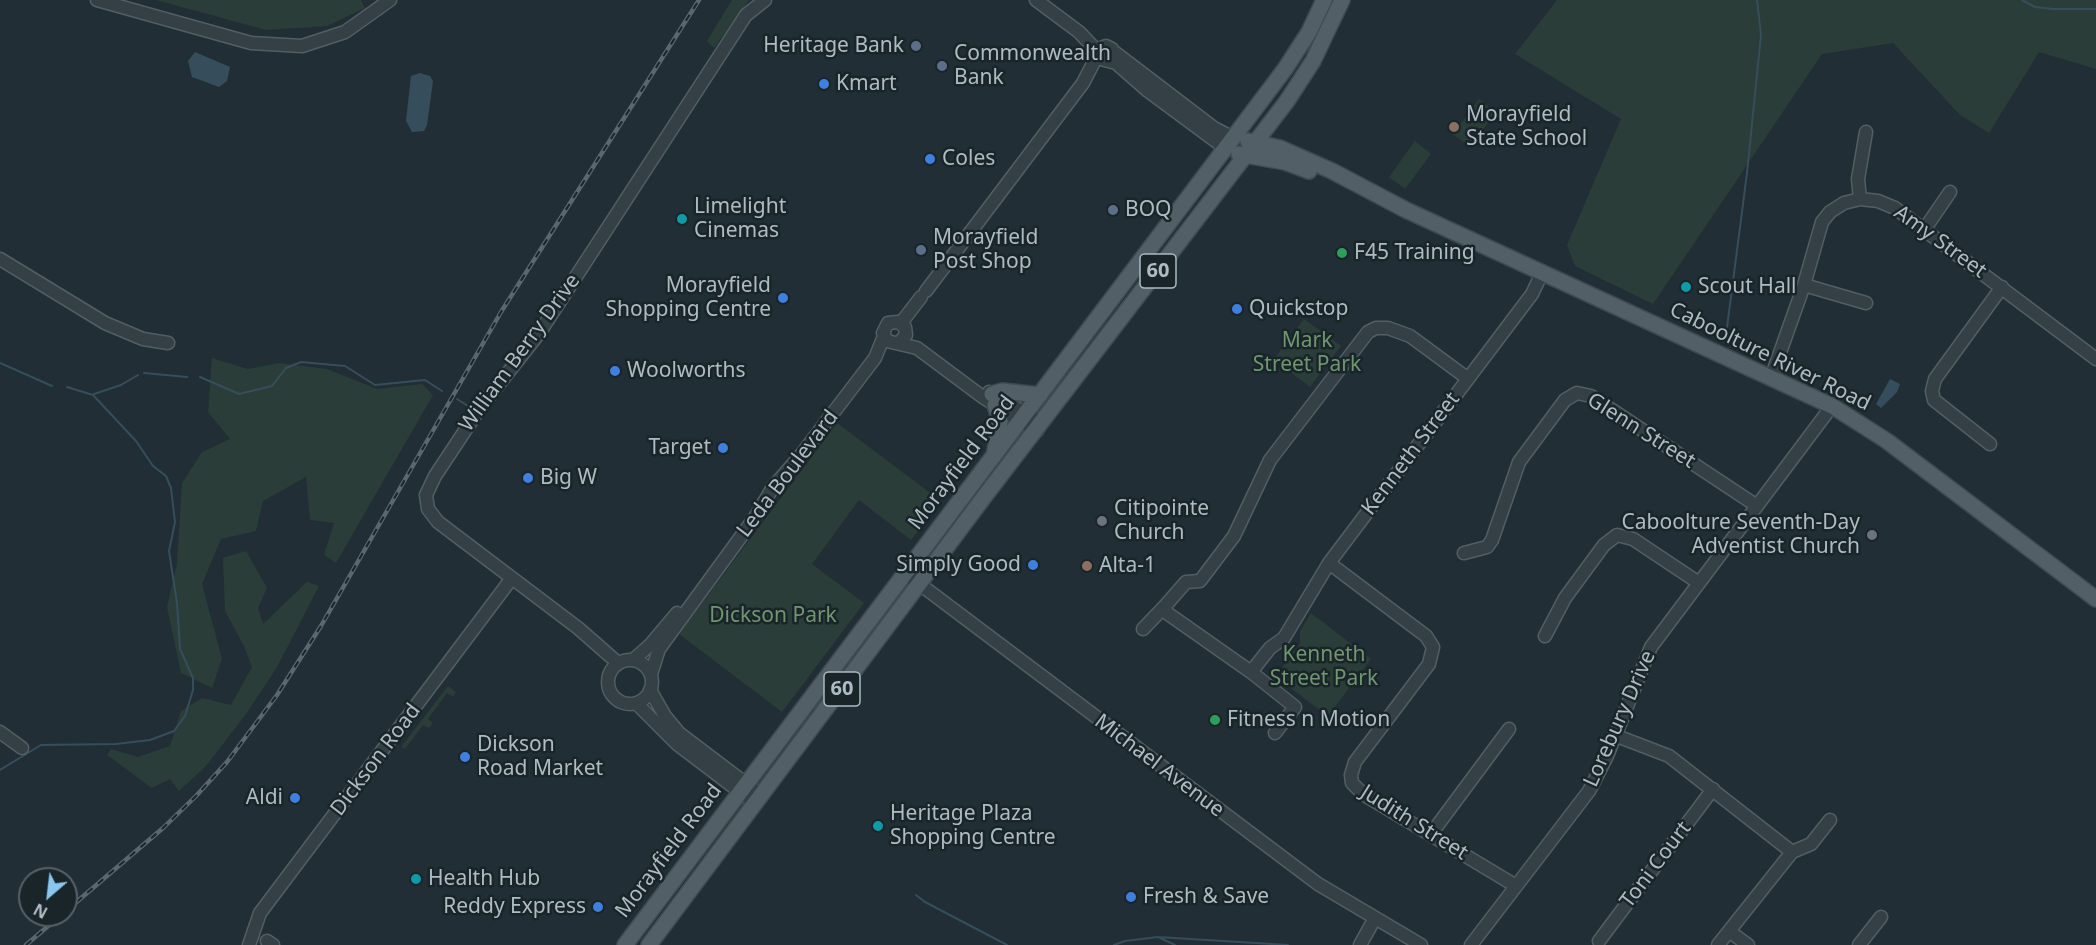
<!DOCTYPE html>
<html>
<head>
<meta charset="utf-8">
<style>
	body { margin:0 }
	#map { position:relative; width:2096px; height:945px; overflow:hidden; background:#222e35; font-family:"Noto Sans",sans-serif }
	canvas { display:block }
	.north { position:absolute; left:18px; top:867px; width:60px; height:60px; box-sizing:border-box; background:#1a252a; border:2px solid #566167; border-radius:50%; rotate:208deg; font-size:16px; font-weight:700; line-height:24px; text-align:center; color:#afbbc3 }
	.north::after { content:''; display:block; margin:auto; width:21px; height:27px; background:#89c7ee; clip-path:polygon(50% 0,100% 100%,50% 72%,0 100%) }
</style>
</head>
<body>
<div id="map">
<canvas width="2096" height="945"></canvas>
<div class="north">N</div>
</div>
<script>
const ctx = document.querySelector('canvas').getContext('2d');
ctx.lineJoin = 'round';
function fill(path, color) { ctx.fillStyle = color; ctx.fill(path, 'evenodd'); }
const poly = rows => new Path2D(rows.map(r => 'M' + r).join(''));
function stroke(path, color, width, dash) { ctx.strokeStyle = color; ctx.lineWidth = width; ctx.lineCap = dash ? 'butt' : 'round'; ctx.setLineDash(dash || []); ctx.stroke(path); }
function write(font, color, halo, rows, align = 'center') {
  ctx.font = font + ' "Noto Sans",sans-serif'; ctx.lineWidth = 5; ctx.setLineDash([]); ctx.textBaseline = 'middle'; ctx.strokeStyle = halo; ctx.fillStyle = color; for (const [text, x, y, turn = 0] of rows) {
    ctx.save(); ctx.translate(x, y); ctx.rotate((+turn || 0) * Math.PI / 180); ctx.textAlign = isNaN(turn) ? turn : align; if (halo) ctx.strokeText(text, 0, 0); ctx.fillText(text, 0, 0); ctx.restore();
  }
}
fill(poly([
	[156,0,361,0,365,8,327,26,266,30],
	[732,0,749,0,714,48,707,41],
	[1557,0,2096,0,2096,69,2039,52,1989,133,1960,115,1893,43,1822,54,1653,304,1575,266,1567,245,1621,119,1515,54],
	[1479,99,1496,112,1470,147,1453,134],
	[1415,141,1431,154,1405,189,1389,177],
	[1304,319,1341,346,1310,387,1274,359],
	[212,358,248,369,279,363,327,369,377,389,422,384,433,395,336,563,324,555,334,523,310,520,306,477,263,501,256,531,221,539,202,584,222,659,212,688,181,673,167,607,177,564,182,483,202,452,230,439,208,412],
	[837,423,941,501,911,540,859,500,812,564,864,603,782,712,679,634],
	[246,551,267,588,258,608,263,624,307,582,319,586,276,669,246,714,206,766,179,791,170,779,152,788,107,755,111,749,138,757,170,746,181,711,202,698,231,705,252,667,244,646,225,611,223,558],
	[1311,613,1371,659,1328,716,1277,678,1290,654,1300,644,1300,631],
	[448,686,456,692,453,697,447,693,428,719,433,723,429,728,423,725,405,749,401,747]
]), '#2a3d38');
fill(poly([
	[195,52,230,67,227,81,219,87,192,77,188,61],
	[420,73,430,76,433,81,427,125,424,131,412,132,406,121,411,76],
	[1890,379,1900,384,1897,392,1881,408,1876,404]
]), '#364e5b');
stroke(poly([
	[2022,0,2035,7,2053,9,2096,9],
	[1725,343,1747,173,1761,35,1757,0],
	[0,363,52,386],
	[144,373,187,377],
	[200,377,239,394,272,386,286,368,301,362,345,366,375,385,425,380,442,391],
	[94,394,121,385,138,375],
	[457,399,468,406],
	[0,770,41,745,116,744,150,740,174,731,185,716,193,690,193,678,180,649,177,603,169,551,175,522,171,488,166,476,153,466,136,441,93,395,67,387],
	[916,895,925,902,1007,945],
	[1158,937,1288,945],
	[1114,945,1125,941,1158,937,1175,945]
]), '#364e5b', 2);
const minor = poly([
	[97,0,251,43,302,46,345,32,390,0],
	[1036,0,1079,32,1098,52],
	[1113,51,1214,128,1233,138],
	[1110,59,1113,53,1112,49,1106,46,1101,48,1098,52,1101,59,1116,63,1148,91,1225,148],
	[1860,199,1858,179,1866,132],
	[1924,230,1950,192],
	[0,259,105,323,143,339,168,343],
	[1804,285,1866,303],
	[926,291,1083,83,1098,54],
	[901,323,921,297],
	[900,342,906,335,905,327,898,322,888,323,883,333,887,341,917,348,984,398,1037,431],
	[1771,378,1804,285,1822,222,1830,212,1844,203,1860,199,1878,201,1895,208,2096,359],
	[989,392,1033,418],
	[1990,444,1934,400,1932,391,1935,379,2002,287],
	[1464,553,1487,547,1492,540,1519,462,1565,400,1577,393,1591,396,1757,506],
	[1329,563,1426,636,1433,647,1429,664,1355,762,1351,775,1352,783,1363,794,1516,886],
	[905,573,1318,884,1421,945],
	[1143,629,1165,606],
	[1545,636,1565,598,1604,545,1617,535,1633,539,1699,583],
	[633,660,650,645,677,613],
	'608 682a22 22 0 1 1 44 0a22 22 0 1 1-44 0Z',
	[618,663,578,628,438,522,428,509,426,495,435,476,480,408,540,332,746,15,765,0],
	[1251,672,1270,648,1284,638,1329,563,1532,294,1542,273],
	[651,674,659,649,756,516,773,487,801,455,875,358,884,336],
	[650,690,665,716,679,733,762,796],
	[636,703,677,744,756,804],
	[0,732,22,748],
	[1275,733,1295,707,1251,672,1167,613,1165,606,1186,582,1200,581,1234,536,1270,460,1368,332,1376,328,1388,328,1410,336,1467,378],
	[1614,735,1669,756,1792,852],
	[1431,834,1509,729],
	[1729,931,1748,945],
	[267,941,273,945],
	[1599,941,1713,789],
	[249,945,260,913,512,578],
	[1360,945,1375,918],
	[1471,945,1589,791,1607,756,1651,647,1832,406],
	[1718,945,1792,852,1811,844,1830,820],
	[1859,945,1881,917]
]);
const major = poly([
	[1248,141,1280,148,1332,171,1406,210,1832,406,1887,441,2096,599],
	[1239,154,1285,162,1309,171],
	[992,394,1002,391,1040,395],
	[994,456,1000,421,995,405],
	[625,945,1285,69,1309,32,1324,0],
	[649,945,984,497,1287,101,1313,61,1342,0]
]);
stroke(minor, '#525e64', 15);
stroke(major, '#3e4950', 18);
stroke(minor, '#354046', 12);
stroke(major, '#535f66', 15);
const rail = poly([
	[66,911,163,828,196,796,227,762,277,695,321,626,501,312,699,0],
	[26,945,61,915]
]);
stroke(rail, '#59676f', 4.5);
stroke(rail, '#1a252a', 2, [7]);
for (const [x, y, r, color] of [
	[916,46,6,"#5c6f8a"],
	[942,66,6,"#5c6f8a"],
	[824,84,6,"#3f7fe0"],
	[1454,127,6,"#8d6e63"],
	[930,159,6,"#3f7fe0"],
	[1113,210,6,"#5c6f8a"],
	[682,219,6,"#0f9aa8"],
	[921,250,6,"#5c6f8a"],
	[1342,253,6,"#2e9e5b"],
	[1686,287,6,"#0f9aa8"],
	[783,298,6,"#3f7fe0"],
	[1237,309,6,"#3f7fe0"],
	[615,371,6,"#3f7fe0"],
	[723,448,6,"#3f7fe0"],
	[528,478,6,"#3f7fe0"],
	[1102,521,6,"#6b7280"],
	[1872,535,6,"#6b7280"],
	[1033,565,6,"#3f7fe0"],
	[1087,566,6,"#8d6e63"],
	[1215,720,6,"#2e9e5b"],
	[465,757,6,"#3f7fe0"],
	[295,798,6,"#3f7fe0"],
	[878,826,6,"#0f9aa8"],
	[416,879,6,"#0f9aa8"],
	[1131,897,6,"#3f7fe0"],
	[598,907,6,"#3f7fe0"]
]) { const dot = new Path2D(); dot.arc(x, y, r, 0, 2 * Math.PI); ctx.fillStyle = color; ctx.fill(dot); stroke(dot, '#1a252a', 2); }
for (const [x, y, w] of [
	[1158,271,36],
	[842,689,36]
]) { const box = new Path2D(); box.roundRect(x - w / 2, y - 17, w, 34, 4.5); ctx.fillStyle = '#1a252a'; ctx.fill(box); stroke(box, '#afbbc3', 1.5); }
write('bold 20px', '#afbbc3', null, [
	["60",1158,271],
	["60",842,689]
]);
write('21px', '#afbbc3', '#1a252a', [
	["Heritage Bank",904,46,"right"],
	["Commonwealth",954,54],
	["Bank",954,78],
	["Kmart",836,84],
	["Morayfield",1466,115],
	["State School",1466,139],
	["Coles",942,159],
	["Limelight",694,207],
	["Cinemas",694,231],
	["BOQ",1125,210],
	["Morayfield",933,238],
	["Post Shop",933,262],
	["F45 Training",1354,253],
	["Morayfield",771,286,"right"],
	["Shopping Centre",771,310,"right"],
	["Scout Hall",1698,287],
	["Quickstop",1249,309],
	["Woolworths",627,371],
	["Target",711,448,"right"],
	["Big W",540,478],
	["Citipointe",1114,509],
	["Church",1114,533],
	["Caboolture Seventh-Day",1860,523,"right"],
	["Adventist Church",1860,547,"right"],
	["Simply Good",1021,565,"right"],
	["Alta-1",1099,566],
	["Fitness n Motion",1227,720],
	["Dickson",477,745],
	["Road Market",477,769],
	["Aldi",283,798,"right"],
	["Heritage Plaza",890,814],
	["Shopping Centre",890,838],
	["Health Hub",428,879],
	["Fresh & Save",1143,897],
	["Reddy Express",586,907,"right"]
], 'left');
write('21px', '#afbbc3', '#1a252a', [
	["Amy Street",1940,242,36],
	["William Berry Drive",520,353,-54],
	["Caboolture River Road",1770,357,26],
	["Glenn Street",1641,431,32],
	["Kenneth Street",1411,454,-53],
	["Morayfield Road",962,463,-53],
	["Leda Boulevard",788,474,-53],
	["Lorebury Drive",1620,719,-66],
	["Dickson Road",376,760,-53],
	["Michael Avenue",1159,766,37],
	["Judith Street",1414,823,32],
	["Morayfield Road",669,851,-53],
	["Toni Court",1656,865,-53]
]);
write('21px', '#709670', '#1a252a', [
	["Mark",1307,341],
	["Street Park",1307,365],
	["Dickson Park",773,616],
	["Kenneth",1324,655],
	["Street Park",1324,679]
]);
</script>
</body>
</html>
